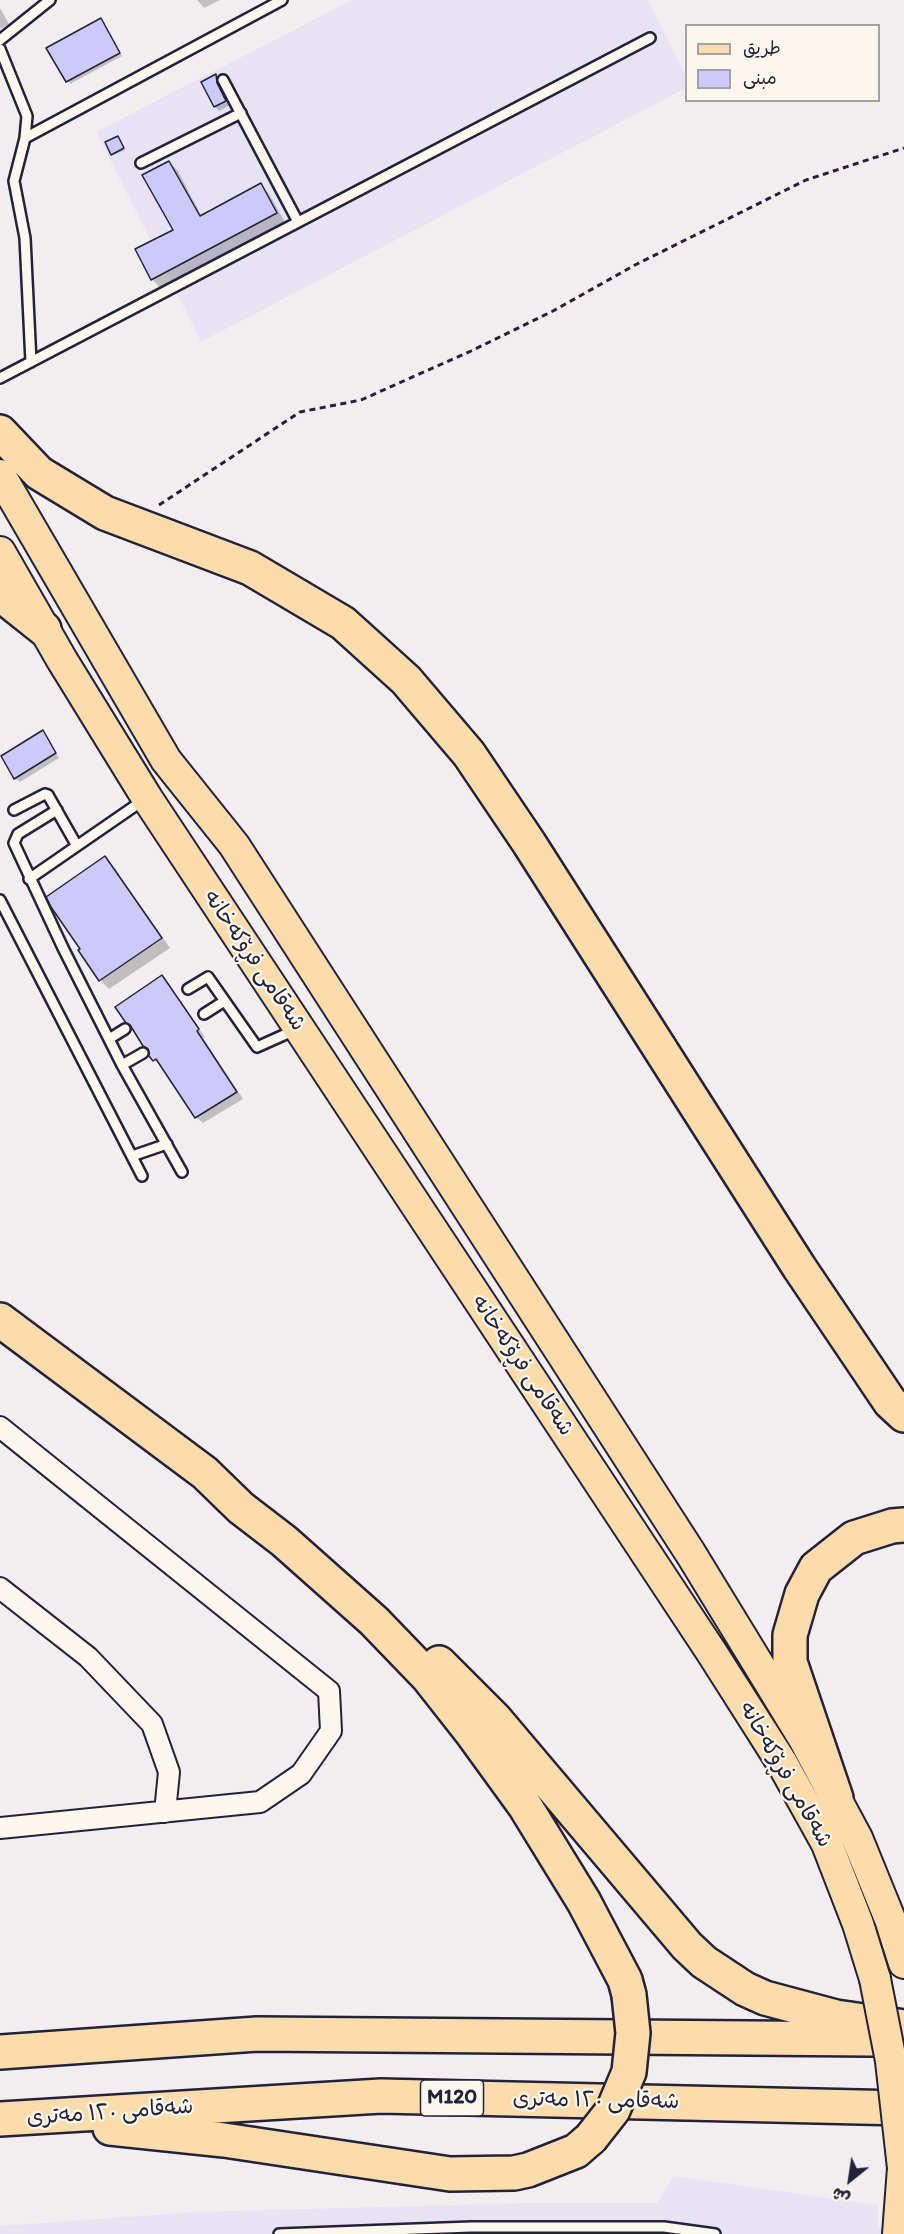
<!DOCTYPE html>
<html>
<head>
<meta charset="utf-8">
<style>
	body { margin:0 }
	#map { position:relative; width:904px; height:2234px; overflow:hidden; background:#f2eeef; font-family:Itim,"Playpen Sans Arabic",sans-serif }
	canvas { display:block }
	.legend { position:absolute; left:685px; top:24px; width:195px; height:78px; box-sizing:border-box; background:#fbf7ec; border:2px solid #a4a2a5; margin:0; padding:8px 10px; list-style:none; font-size:18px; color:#22223b }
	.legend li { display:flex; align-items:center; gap:12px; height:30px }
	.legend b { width:30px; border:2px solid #a4a2a5 }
	.north { position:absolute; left:820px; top:2150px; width:60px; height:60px; -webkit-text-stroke:4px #fbf7ec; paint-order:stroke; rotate:210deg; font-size:16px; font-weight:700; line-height:24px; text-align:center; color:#22223b }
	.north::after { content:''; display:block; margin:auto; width:21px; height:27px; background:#22223b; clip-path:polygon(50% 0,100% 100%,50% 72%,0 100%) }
</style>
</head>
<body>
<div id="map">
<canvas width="904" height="2234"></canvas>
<ul class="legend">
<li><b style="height:8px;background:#fddcac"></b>طريق</li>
<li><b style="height:16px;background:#cec9fc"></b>مبنى</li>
</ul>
<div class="north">ش</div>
</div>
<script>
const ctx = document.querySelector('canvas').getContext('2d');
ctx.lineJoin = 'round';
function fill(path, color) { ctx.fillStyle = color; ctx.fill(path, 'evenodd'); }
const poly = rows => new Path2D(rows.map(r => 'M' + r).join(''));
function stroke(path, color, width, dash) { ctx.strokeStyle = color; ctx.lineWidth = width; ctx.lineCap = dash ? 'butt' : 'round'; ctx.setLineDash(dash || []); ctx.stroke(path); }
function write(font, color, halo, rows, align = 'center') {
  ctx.font = font + ' Itim,"Playpen Sans Arabic",sans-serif'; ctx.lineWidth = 4.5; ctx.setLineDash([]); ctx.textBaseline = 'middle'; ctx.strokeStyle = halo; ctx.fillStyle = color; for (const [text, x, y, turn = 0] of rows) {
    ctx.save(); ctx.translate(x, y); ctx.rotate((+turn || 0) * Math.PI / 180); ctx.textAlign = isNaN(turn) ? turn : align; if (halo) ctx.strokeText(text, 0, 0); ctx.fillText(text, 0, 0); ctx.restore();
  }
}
fill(poly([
	[352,0,648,0,686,76,686,88,201,342,96,132],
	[674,2176,878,2205,878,2227,904,2228,904,2234,0,2234,0,2226,196,2212,525,2203,657,2203]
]), '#e7e3f3');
fill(poly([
	[197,0,220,0,204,8],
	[0,8,9,24,0,29],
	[101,20,122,56,70,84,48,48],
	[215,76,219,80,221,89,230,105,219,111,215,106],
	[119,139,125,150,114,155,113,154],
	[169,162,178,171,202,217,261,185,269,194,285,222,160,288,152,279,175,231],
	[43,732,59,758,20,782,15,778],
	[105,858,114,867,170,948,109,989,100,980],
	[162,977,205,1037,203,1038,243,1099,203,1123,196,1117,162,1066,154,1060,150,1052,144,1045]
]), '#0003');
const building = poly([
	[101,18,120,53,66,82,46,48,101,18],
	[216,74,217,83,226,101,214,107,201,82,216,74],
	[118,136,124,148,111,155,105,142,118,136],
	[169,161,200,216,261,183,277,213,151,280,135,249,173,230,142,175,169,161],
	[43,730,56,753,14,779,1,756,43,730],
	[105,856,162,938,99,981,78,950,80,949,51,907,46,897,105,856],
	[162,975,199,1029,197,1031,237,1092,195,1118,156,1059,153,1061,149,1056,148,1049,143,1046,130,1025,126,1023,115,1007,162,975]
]);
fill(building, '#cec9fc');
stroke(building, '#22223b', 1.5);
const service = poly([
	[0,40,50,0],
	[0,49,27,116,25,138,14,181,25,238,31,362],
	[223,80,298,222],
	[25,138,282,0],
	[141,163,241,113],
	[0,378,650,38],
	[14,810,45,794,48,795,77,846],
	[57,810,18,834,14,843,63,948,122,1065,182,1172],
	[29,879,145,799],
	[0,900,142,1176],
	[188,989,208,977,257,1047,295,1030],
	[204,1014,223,1002],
	[109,1039,125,1029],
	[122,1065,143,1053],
	[132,1156,167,1144],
	[279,2234,471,2227,664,2227,715,2234]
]);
const minor = poly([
	[0,1427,329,1691,331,1731,301,1774,260,1802,0,1828],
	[0,1588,88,1657,152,1724,169,1772,165,1812]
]);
const primary = poly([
	[0,475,166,760,234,845,691,1554,804,1739,857,1838,890,1919,904,1963],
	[0,552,62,660,147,798,712,1653,782,1763,827,1844,858,1924,875,1979],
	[898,2234,903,2168]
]);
const motorway = poly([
	[0,432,39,473,105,513,250,568,343,623,406,680,469,754,529,843,799,1267,890,1402,904,1415],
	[0,594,44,629],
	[0,1320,205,1473,241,1508,284,1541,374,1621,428,1677,472,1733,525,1806,584,1902,625,1980,629,1995],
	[439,1663,495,1719,687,1946,704,1962,745,1989,765,1998,836,2017,904,2027],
	[836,1798,790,1662,790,1635,802,1594,816,1568,854,1538,892,1526,904,1525],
	[0,2052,257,2034,872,2039],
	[0,2119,381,2096,904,2108],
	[110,2128,224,2140,450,2174,514,2173,528,2170,576,2151,591,2138]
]);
stroke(service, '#22223b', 14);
stroke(minor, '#22223b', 24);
stroke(primary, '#22223b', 34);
stroke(motorway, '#22223b', 38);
stroke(poly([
	[159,505,300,412,361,400,471,351,553,311,635,265,806,180,904,148]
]), '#22223b', 3, [6, 4.5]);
stroke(service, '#fbf7ec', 9);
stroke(minor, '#fbf7ec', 20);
stroke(primary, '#fddcac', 30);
stroke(motorway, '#fddcac', 33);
const primaryBridge = poly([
	[875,1979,891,2061,903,2168]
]);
const motorwayBridge = poly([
	[591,2138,613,2110,629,2072,633,2033,629,1995]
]);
stroke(primaryBridge, '#22223b', 34, []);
stroke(motorwayBridge, '#22223b', 38, []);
stroke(primaryBridge, '#fddcac', 30);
stroke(motorwayBridge, '#fddcac', 33);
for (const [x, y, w] of [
	[452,2098,63]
]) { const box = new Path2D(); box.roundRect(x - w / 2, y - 18, w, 36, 4.5); ctx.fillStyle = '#fbf7ec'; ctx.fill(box); stroke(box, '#22223b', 1.5); }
write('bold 21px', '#22223b', null, [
	["M120",452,2098]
]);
write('22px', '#22223b', '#fbf7ec', [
	["شەقامی فڕۆکەخانە",254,961,56],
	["شەقامی فڕۆکەخانە",522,1366,56],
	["شەقامی فڕۆکەخانە",785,1775,60],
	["شەقامی ١٢٠ مەتری",596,2101,1],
	["شەقامی ١٢٠ مەتری",110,2113,-4]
]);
</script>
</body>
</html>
